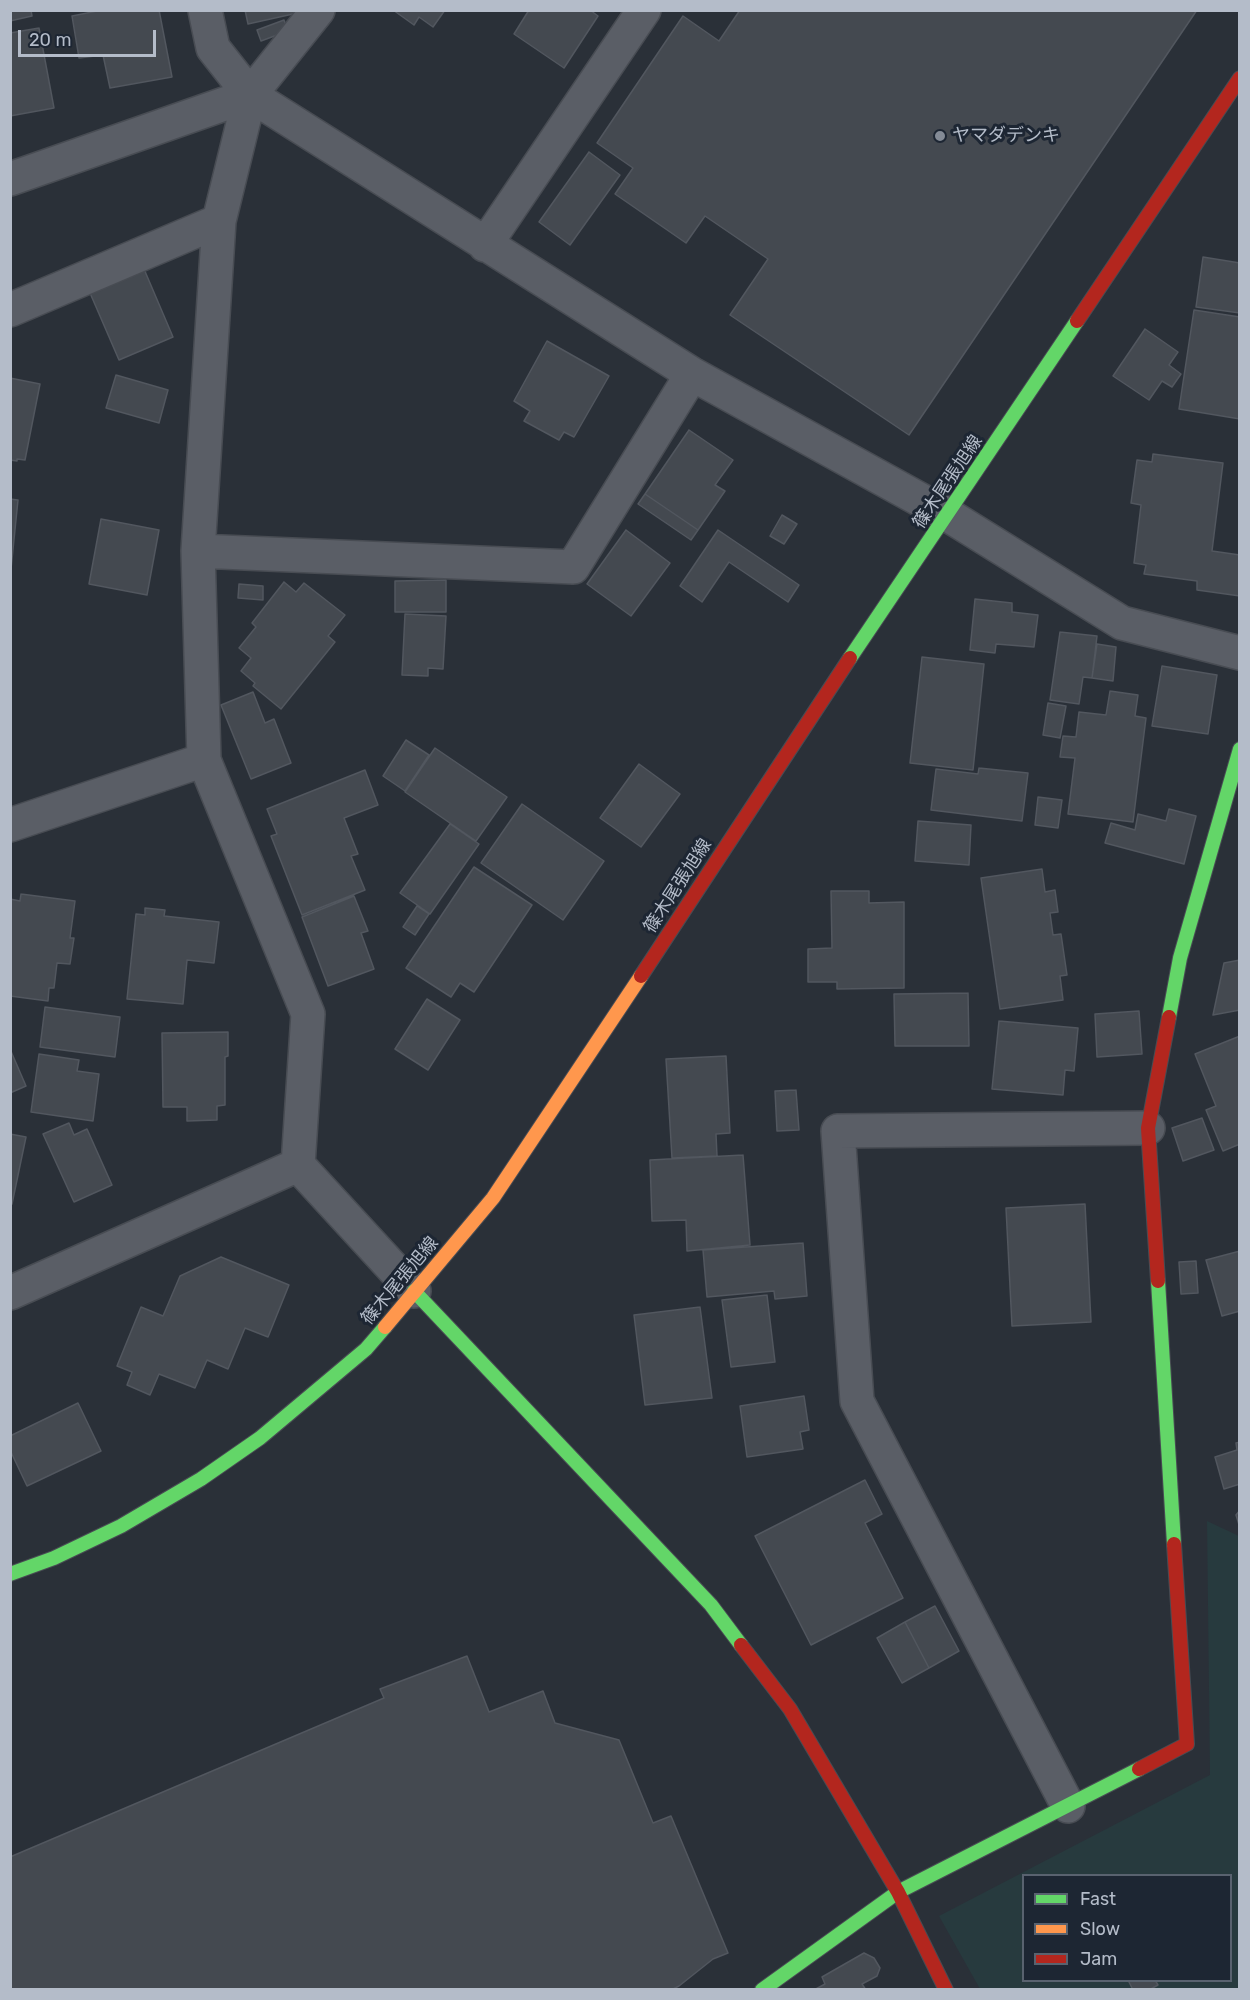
<!DOCTYPE html>
<html>
<head>
<meta charset="utf-8">
<style>
	body { margin:0 }
	#map { position:relative; width:1250px; height:2000px; overflow:hidden; background:#2a3038; font-family:Rubik,sans-serif }
	canvas { display:block }
	.frame { position:absolute; inset:0; border:12px solid #b4bcc9; pointer-events:none }
	.legend { position:absolute; left:1022px; top:1874px; width:210px; height:108px; box-sizing:border-box; background:#1d2633; border:2px solid #59626f; margin:0; padding:8px 10px; list-style:none; font-size:18px; color:#b4bcc9 }
	.legend li { display:flex; align-items:center; gap:12px; height:30px }
	.legend b { width:30px; border:2px solid #59626f }
	.scale { position:absolute; left:18px; top:30px; width:138px; height:27px; box-sizing:border-box; border:3px solid #b4bcc9; border-top:0; padding-left:8px; font-size:18px; line-height:21px; white-space:nowrap; color:#b4bcc9; -webkit-text-stroke:4px #1d2633; paint-order:stroke }
</style>
</head>
<body>
<div id="map">
<canvas width="1250" height="2000"></canvas>
<div class="frame"></div>
<ul class="legend">
<li><b style="height:8px;background:#63d668"></b>Fast</li>
<li><b style="height:8px;background:#ff974d"></b>Slow</li>
<li><b style="height:8px;background:#b3261e"></b>Jam</li>
</ul>
<div class="scale">20 m</div>
</div>
<script>
const ctx = document.querySelector('canvas').getContext('2d');
ctx.lineJoin = 'round';
function fill(path, color) { ctx.fillStyle = color; ctx.fill(path, 'evenodd'); }
const poly = rows => new Path2D(rows.map(r => 'M' + r).join(''));
function stroke(path, color, width, dash) { ctx.strokeStyle = color; ctx.lineWidth = width; ctx.lineCap = dash ? 'butt' : 'round'; ctx.setLineDash(dash || []); ctx.stroke(path); }
function write(font, color, halo, rows, align = 'center') {
  ctx.font = font + ' Rubik,"Noto Sans JP",sans-serif'; ctx.lineWidth = 6; ctx.setLineDash([]); ctx.textBaseline = 'middle'; ctx.strokeStyle = halo; ctx.fillStyle = color; for (const [text, x, y, turn = 0] of rows) {
    ctx.save(); ctx.translate(x, y); ctx.rotate((+turn || 0) * Math.PI / 180); ctx.textAlign = isNaN(turn) ? turn : align; if (halo) ctx.strokeText(text, 0, 0); ctx.fillText(text, 0, 0); ctx.restore();
  }
}
fill(poly([
	[1207,1521,1239,1536,1239,1989,980,1989,939,1916,1210,1775],
	[1024,1876,1230,1876,1230,1980,1024,1980]
]), '#273a3e');
const building = poly([
	[10,10,31,10,32,16,10,21,10,10],
	[102,10,159,10,172,77,110,88,103,55,79,58,72,16,102,10],
	[245,10,301,10,302,12,248,24,245,10],
	[393,10,445,10,433,27,419,17,414,25,393,10],
	[529,10,590,10,598,16,564,68,514,34,529,10],
	[740,10,1197,10,909,435,730,315,768,259,705,216,686,243,615,194,633,168,597,143,683,16,719,41,740,10],
	[284,20,288,31,261,41,257,30,284,20],
	[39,28,54,108,10,116,10,33,39,28],
	[589,152,620,175,570,245,539,222,589,152],
	[1203,257,1240,263,1240,313,1196,307,1203,257],
	[144,269,173,337,119,360,90,293,144,269],
	[1194,310,1240,317,1240,419,1179,409,1194,310],
	[1145,329,1178,352,1169,365,1181,374,1172,387,1162,381,1149,400,1113,376,1145,329],
	[547,341,609,376,574,437,564,432,559,440,524,421,530,411,514,401,547,341],
	[116,375,168,390,159,423,106,408,116,375],
	[10,378,40,384,25,460,17,459,17,461,10,460,10,378],
	[689,430,733,460,715,485,725,491,698,530,645,494,689,430],
	[1153,454,1223,463,1212,551,1240,555,1240,596,1197,590,1197,581,1144,574,1146,565,1134,563,1141,505,1131,503,1137,460,1152,462,1153,454],
	[645,494,698,530,691,540,638,504,645,494],
	[10,499,18,500,10,579,10,499],
	[782,515,797,524,784,544,770,536,782,515],
	[101,519,159,530,147,595,89,584,101,519],
	[626,530,670,563,631,616,587,584,626,530],
	[718,530,799,585,788,602,729,562,702,602,680,586,718,530],
	[446,580,446,612,395,612,395,581,446,580],
	[284,582,296,592,304,583,345,615,328,636,335,642,281,709,253,686,255,683,241,671,251,658,239,648,256,627,252,623,284,582],
	[239,584,263,586,263,600,238,598,239,584],
	[975,599,1012,603,1012,612,1038,615,1034,647,996,644,995,653,970,650,975,599],
	[405,614,446,616,443,669,428,668,428,676,402,675,405,614],
	[1060,632,1097,636,1092,678,1083,677,1079,704,1050,700,1060,632],
	[1097,644,1116,647,1113,681,1092,678,1097,644],
	[922,657,984,664,973,770,910,763,922,657],
	[1162,666,1217,675,1208,734,1152,726,1162,666],
	[1110,691,1138,695,1135,716,1146,718,1133,822,1068,814,1075,758,1060,757,1063,736,1076,737,1079,712,1106,715,1110,691],
	[253,692,265,723,274,719,291,763,251,779,221,705,253,692],
	[1048,703,1066,706,1060,738,1043,735,1048,703],
	[406,740,429,755,405,791,383,776,406,740],
	[435,748,507,797,476,841,405,792,435,748],
	[639,764,680,794,641,847,600,818,639,764],
	[979,768,1028,773,1022,821,931,810,936,769,978,774,979,768],
	[365,770,378,805,344,818,358,854,351,856,365,890,302,915,271,836,277,834,267,809,365,770],
	[1038,797,1062,800,1058,828,1035,825,1038,797],
	[522,804,604,861,563,920,481,863,522,804],
	[1169,809,1196,816,1184,864,1105,843,1111,823,1135,830,1138,814,1166,821,1169,809],
	[918,821,971,825,969,865,915,861,918,821],
	[450,824,479,844,430,914,400,893,450,824],
	[474,867,532,905,474,992,460,983,451,997,406,968,474,867],
	[1042,869,1045,892,1055,890,1058,912,1050,913,1053,935,1061,934,1067,975,1060,976,1063,1000,1000,1009,981,878,1042,869],
	[831,891,869,891,869,903,904,902,904,988,837,989,837,982,808,982,808,949,832,948,831,891],
	[21,894,75,901,70,938,74,938,70,964,57,963,54,988,49,988,48,1001,10,996,10,899,20,901,21,894],
	[354,896,368,931,361,933,374,969,328,986,302,917,354,896],
	[417,906,429,914,415,935,403,927,417,906],
	[145,908,165,910,164,916,219,922,214,963,187,960,183,1004,127,999,136,914,145,915,145,908],
	[1240,960,1240,1010,1213,1015,1224,963,1240,960],
	[968,993,969,1046,895,1046,894,994,968,993],
	[427,999,460,1020,428,1070,395,1049,427,999],
	[45,1007,120,1017,115,1057,40,1047,45,1007],
	[1139,1011,1142,1054,1097,1057,1095,1014,1139,1011],
	[999,1021,1078,1028,1074,1071,1065,1070,1063,1095,992,1089,999,1021],
	[228,1032,228,1056,225,1057,225,1105,217,1106,217,1120,187,1121,187,1107,163,1107,162,1033,228,1032],
	[1240,1036,1240,1144,1223,1151,1206,1110,1216,1106,1195,1054,1240,1036],
	[10,1049,26,1086,10,1093,10,1049],
	[39,1054,79,1060,77,1071,99,1074,93,1121,31,1112,39,1054],
	[726,1056,730,1133,716,1134,717,1156,672,1158,666,1059,726,1056],
	[796,1090,799,1130,777,1131,775,1091,796,1090],
	[1202,1118,1214,1150,1183,1161,1172,1128,1202,1118],
	[69,1123,74,1135,87,1129,112,1185,74,1202,43,1134,69,1123],
	[10,1134,26,1137,12,1204,10,1203,10,1134],
	[743,1155,750,1245,687,1251,686,1220,652,1221,650,1160,743,1155],
	[1085,1204,1091,1322,1012,1326,1006,1208,1085,1204],
	[803,1243,807,1296,775,1299,774,1291,707,1297,703,1250,803,1243],
	[1240,1251,1240,1311,1222,1316,1206,1260,1240,1251],
	[221,1257,289,1285,268,1337,245,1328,228,1369,207,1360,195,1388,159,1374,150,1395,127,1385,132,1372,117,1366,141,1307,163,1316,180,1276,221,1257],
	[1196,1261,1198,1293,1181,1294,1179,1262,1196,1261],
	[767,1295,775,1362,731,1367,722,1300,767,1295],
	[700,1307,712,1398,645,1405,634,1315,700,1307],
	[804,1396,809,1430,800,1432,803,1449,747,1457,740,1406,804,1396],
	[78,1403,101,1451,27,1486,10,1450,10,1436,78,1403],
	[1240,1442,1240,1484,1224,1489,1215,1457,1237,1450,1236,1443,1240,1442],
	[865,1480,882,1514,865,1523,903,1598,811,1645,755,1536,865,1480],
	[1240,1510,1240,1528,1236,1515,1240,1510],
	[935,1606,959,1651,929,1668,905,1622,935,1606],
	[905,1622,929,1668,902,1683,877,1638,905,1622],
	[467,1656,489,1712,543,1691,555,1723,619,1740,653,1823,671,1816,728,1953,713,1959,679,1986,671,1990,10,1990,10,1857,384,1698,380,1689,467,1656],
	[864,1953,874,1958,880,1968,877,1976,862,1984,866,1990,814,1990,825,1984,822,1977,864,1953],
	[1128,1980,1155,1980,1158,1985,1149,1990,1133,1990,1128,1980]
]);
fill(building, '#444950');
stroke(building, '#52575f', 1.5);
const street = poly([
	[205,10,213,48,250,95,692,374,948,515,1122,623,1240,653],
	[318,10,250,95,219,221,198,551,204,760,308,1014,298,1165,414,1291],
	[10,179,250,95],
	[485,245,644,10],
	[10,310,219,221],
	[198,551,573,567,692,374],
	[10,825,204,760],
	[10,1293,298,1165],
	[1068,1806,857,1401,838,1131,1148,1128]
]);
const fast = poly([
	[850,658,1077,321],
	[1169,1017,1180,958,1240,749],
	[1158,1281,1174,1544],
	[414,1291,711,1605,741,1645],
	[10,1574,54,1558,121,1526,201,1479,260,1438,366,1349,385,1327],
	[762,1990,898,1892,1139,1769]
]);
const slow = poly([
	[385,1327,493,1198,641,976]
]);
const jam = poly([
	[1077,321,1240,78],
	[641,976,850,658],
	[1158,1281,1148,1128,1169,1017],
	[741,1645,790,1709,898,1892,946,1990],
	[1139,1769,1187,1744,1174,1544]
]);
stroke(street, '#484c53', 36);
stroke(fast, '#484c53', 16);
stroke(slow, '#484c53', 16);
stroke(jam, '#484c53', 16);
stroke(street, '#5a5e66', 33);
stroke(fast, '#63d668', 14);
stroke(slow, '#ff974d', 14);
stroke(jam, '#b3261e', 14);
for (const [x, y, r, color] of [
	[940,136,6,"#848b96"]
]) { const dot = new Path2D(); dot.arc(x, y, r, 0, 2 * Math.PI); ctx.fillStyle = color; ctx.fill(dot); stroke(dot, '#1d2633', 2); }
write('18px', '#b4bcc9', '#1d2633', [
	["ヤマダデンキ",952,136]
], 'left');
write('18px', '#b4bcc9', '#1d2633', [
	["篠木尾張旭線",948,482,-56],
	["篠木尾張旭線",678,886,-57],
	["篠木尾張旭線",400,1281,-50]
]);
</script>
</body>
</html>
